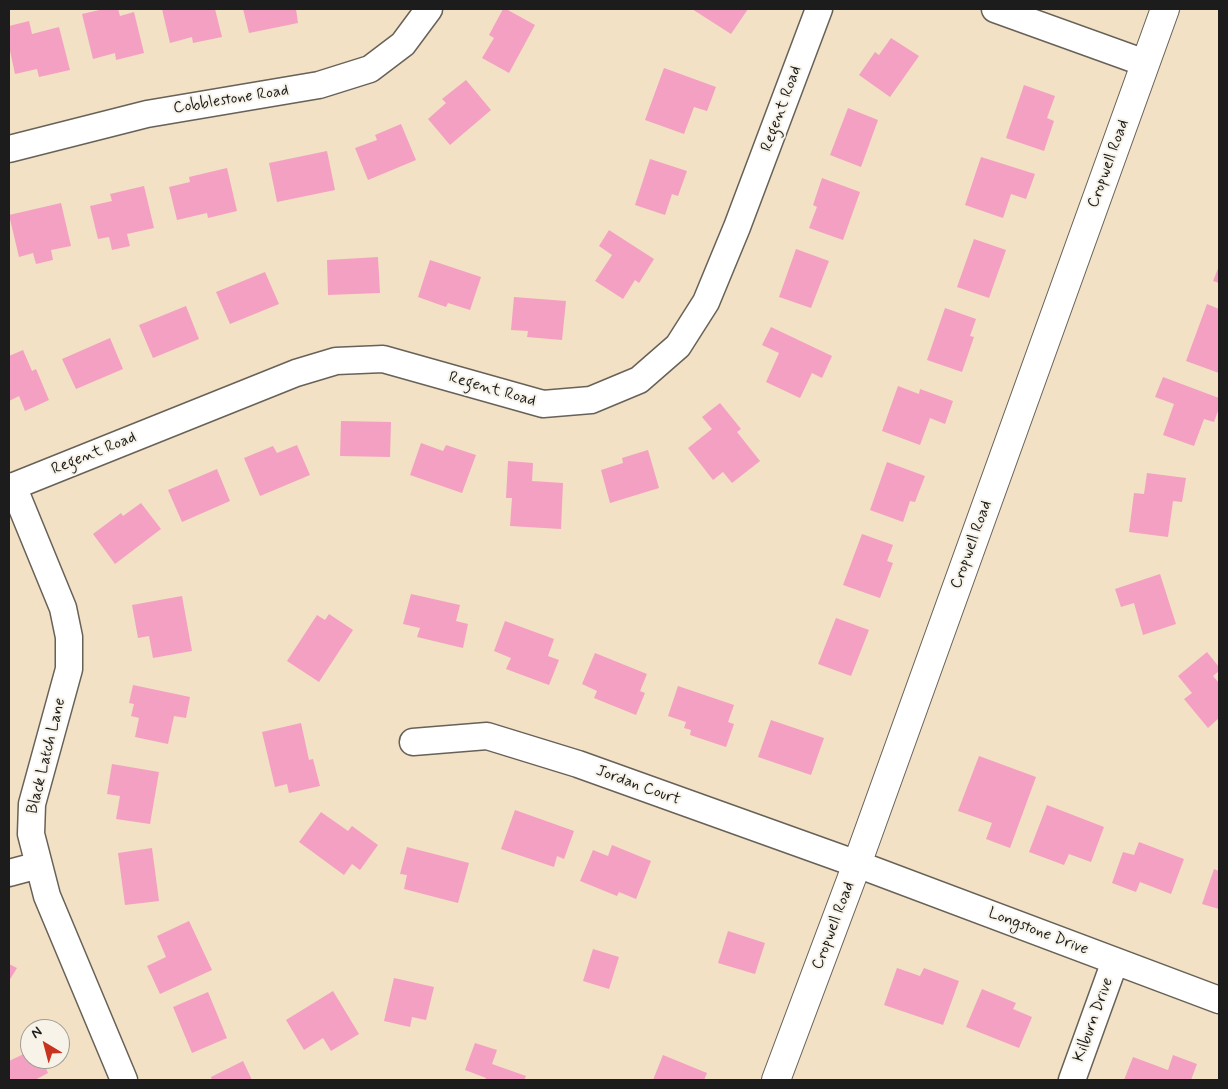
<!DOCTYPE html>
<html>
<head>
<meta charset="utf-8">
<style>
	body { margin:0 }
	#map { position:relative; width:1228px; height:1089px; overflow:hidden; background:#f2e1c5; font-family:Mynerve,sans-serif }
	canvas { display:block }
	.frame { position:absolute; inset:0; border:10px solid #1c1c1c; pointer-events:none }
	.north { position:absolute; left:20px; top:1019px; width:50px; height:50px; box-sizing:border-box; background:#f7f3e8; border:1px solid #9f9d96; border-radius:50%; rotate:323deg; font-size:14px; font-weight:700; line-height:20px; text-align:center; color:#1c1c1c }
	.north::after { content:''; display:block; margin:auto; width:18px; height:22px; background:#c8321e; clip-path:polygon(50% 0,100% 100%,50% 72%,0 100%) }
</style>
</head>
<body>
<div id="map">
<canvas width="1228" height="1089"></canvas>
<div class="frame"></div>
<div class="north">N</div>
</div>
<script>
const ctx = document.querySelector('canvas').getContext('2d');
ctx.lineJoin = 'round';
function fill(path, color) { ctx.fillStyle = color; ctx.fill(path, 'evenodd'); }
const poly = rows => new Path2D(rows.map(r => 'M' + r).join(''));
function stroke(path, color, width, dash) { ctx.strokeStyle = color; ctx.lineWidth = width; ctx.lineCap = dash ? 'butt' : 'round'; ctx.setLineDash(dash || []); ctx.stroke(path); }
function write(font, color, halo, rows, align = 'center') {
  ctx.font = font + ' Mynerve,sans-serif'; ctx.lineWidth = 4; ctx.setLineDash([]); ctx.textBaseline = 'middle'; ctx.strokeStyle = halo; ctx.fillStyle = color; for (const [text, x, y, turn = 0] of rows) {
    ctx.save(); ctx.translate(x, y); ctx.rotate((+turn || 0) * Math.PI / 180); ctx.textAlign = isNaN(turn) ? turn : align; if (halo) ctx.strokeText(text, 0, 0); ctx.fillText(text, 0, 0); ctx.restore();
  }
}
fill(poly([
	[104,9,118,9,120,16,134,12,144,53,116,60,115,53,93,59,82,14],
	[162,9,215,9,222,37,193,43,192,37,170,43],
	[243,9,296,9,298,23,249,33],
	[503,9,506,9,535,25,509,73,482,58,494,38,489,35],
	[692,9,748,9,731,34],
	[29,21,32,34,59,27,70,70,39,77,37,69,15,74,9,46,9,26],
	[891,38,919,56,890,97,859,75,875,52,879,55],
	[664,68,716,87,707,111,694,107,684,134,645,120],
	[466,80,491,110,450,145,428,119,446,103,442,99],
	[1024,85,1055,96,1047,118,1054,121,1044,151,1006,138],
	[848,108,878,120,861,167,830,155],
	[401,124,416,160,368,180,355,148,377,140,375,135],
	[327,151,335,190,277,202,269,163],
	[981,157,1035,174,1026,199,1011,194,1003,218,965,205],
	[650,159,687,171,678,196,672,194,665,215,635,205],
	[227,168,237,211,208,218,207,213,177,220,169,187,190,182,189,177],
	[822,178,860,192,843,240,809,228,817,207,813,205],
	[144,186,154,228,127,234,130,246,112,250,109,237,98,239,90,206,112,201,110,194],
	[61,203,71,246,51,250,53,260,36,264,33,253,19,257,9,215],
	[609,230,654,259,639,283,635,280,623,299,595,281,612,255,599,246],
	[974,239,1006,250,989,298,957,287],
	[796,249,829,261,811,308,779,297],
	[378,257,380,293,328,295,327,260],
	[430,260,481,277,470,310,448,303,446,307,418,297],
	[1219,266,1219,283,1213,281],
	[265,272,279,304,230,324,216,292],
	[514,297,566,301,562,340,527,337,528,331,511,330],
	[1207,304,1219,309,1219,373,1186,361],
	[186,306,199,339,153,358,139,325],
	[945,308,976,319,970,336,974,337,962,372,927,360],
	[771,327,832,356,822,378,812,373,800,398,766,382,779,353,762,345],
	[110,338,123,369,76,389,62,359],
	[23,350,32,371,36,369,49,400,25,411,19,396,9,401,9,356],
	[1163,377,1219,398,1219,408,1214,422,1204,419,1194,446,1163,435,1174,404,1155,397],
	[898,386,919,394,920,389,953,401,945,424,930,418,920,445,882,431],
	[720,403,741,429,737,432,760,461,732,483,723,472,713,480,688,448,712,429,702,417],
	[341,421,391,422,390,457,340,456],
	[421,443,443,451,446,445,476,455,462,493,410,475],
	[297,445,310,475,260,496,244,458,273,446,277,453],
	[648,450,659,488,610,503,601,470,623,463,622,458],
	[508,461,533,463,532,481,563,483,561,529,510,526,512,498,506,498],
	[887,462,925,476,915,502,910,501,903,522,870,510],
	[217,469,230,501,182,522,168,490],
	[1147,473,1186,478,1182,502,1173,501,1168,537,1129,532,1134,493,1144,494],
	[141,503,161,529,115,564,93,534,121,513,123,516],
	[862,534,893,545,887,561,893,563,880,598,843,585],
	[1160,574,1176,624,1143,635,1134,603,1121,607,1115,589],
	[411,594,460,605,456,621,468,624,463,648,417,637,420,628,403,624],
	[182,596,192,651,153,658,149,636,138,638,132,605],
	[329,614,353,630,319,682,287,661,317,615,325,620],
	[836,618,869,630,851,676,818,664],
	[505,621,554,639,548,656,559,660,549,685,506,669,511,658,494,651],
	[1207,652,1219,667,1219,671,1213,676,1219,683,1219,718,1208,728,1184,699,1192,693,1178,676],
	[595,653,647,674,640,691,645,693,636,715,594,698,597,691,582,684],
	[133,685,190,697,186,718,174,716,168,744,135,737,139,718,131,716,134,704,129,703],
	[678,686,734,705,728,722,734,724,726,747,690,735,691,730,684,728,686,722,668,716],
	[771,720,824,738,811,775,758,757],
	[301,723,309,760,313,759,320,786,289,793,287,784,275,787,262,732],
	[979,756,1036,777,1010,848,986,839,992,823,958,811],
	[112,764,159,772,150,824,116,819,120,796,107,794],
	[1047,805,1104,827,1091,862,1069,854,1064,865,1029,852],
	[515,810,574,831,564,859,557,856,554,867,501,849],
	[321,812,348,831,352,826,378,845,360,870,352,864,344,875,299,842],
	[1139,842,1184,859,1171,894,1140,882,1136,892,1112,883,1123,852,1134,855],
	[612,845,651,861,636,899,619,892,617,896,580,881,593,850,608,856],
	[407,847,469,863,458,903,404,889,407,875,400,874],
	[152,848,159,901,125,905,118,853],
	[1214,869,1219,871,1219,909,1202,904],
	[189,921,212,970,160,994,147,966,166,957,157,936],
	[728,931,765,943,755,974,718,963],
	[593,949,619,957,609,989,583,981],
	[9,964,17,968,9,981],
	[897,968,920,976,924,968,959,981,943,1025,884,1005],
	[394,978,434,987,426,1020,412,1017,410,1027,384,1021],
	[982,989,1016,1003,1013,1009,1032,1017,1019,1048,966,1027],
	[333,991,359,1034,331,1051,323,1038,304,1050,286,1020],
	[208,992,227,1038,192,1053,173,1007],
	[475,1043,497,1050,492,1064,526,1076,524,1080,485,1080,486,1078,465,1070],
	[30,1051,30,1059,42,1059,48,1073,35,1080,9,1080,9,1061],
	[663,1055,707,1073,704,1080,653,1080],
	[1173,1055,1197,1064,1191,1080,1124,1080,1133,1057,1168,1070],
	[243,1061,252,1080,212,1080,211,1077]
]), '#f4a0c2');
const minor = poly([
	[995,9,1145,63],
	[9,149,147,114,319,85,370,69,403,44,429,9],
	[13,486,63,608,69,637,69,669,32,804,31,834,47,896,124,1080],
	[9,488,296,373,336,361,383,359,543,404,591,400,639,380,678,346,706,302,737,227,819,9],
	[413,742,487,736,578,764,857,864,1219,1000],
	[9,873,39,865],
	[1072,1080,1115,961]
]);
const tertiary = poly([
	[776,1080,857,864,1165,9]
]);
stroke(minor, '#676157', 29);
stroke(tertiary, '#676157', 30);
stroke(minor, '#fff', 26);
stroke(tertiary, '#fff', 28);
write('16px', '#1c1c1c', '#f7f3e8', [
	["Cobblestone Road",231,100,-9],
	["Regent Road",782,109,-70],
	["Cropwell Road",1109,164,-70],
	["Regent Road",492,390,16],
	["Regent Road",94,454,-22],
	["Cropwell Road",972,545,-70],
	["Black Latch Lane",47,756,-76],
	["Jordan Court",638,786,20],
	["Cropwell Road",834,926,-69],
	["Longstone Drive",1038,932,21],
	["Kilburn Drive",1094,1020,-70]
]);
</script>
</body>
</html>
